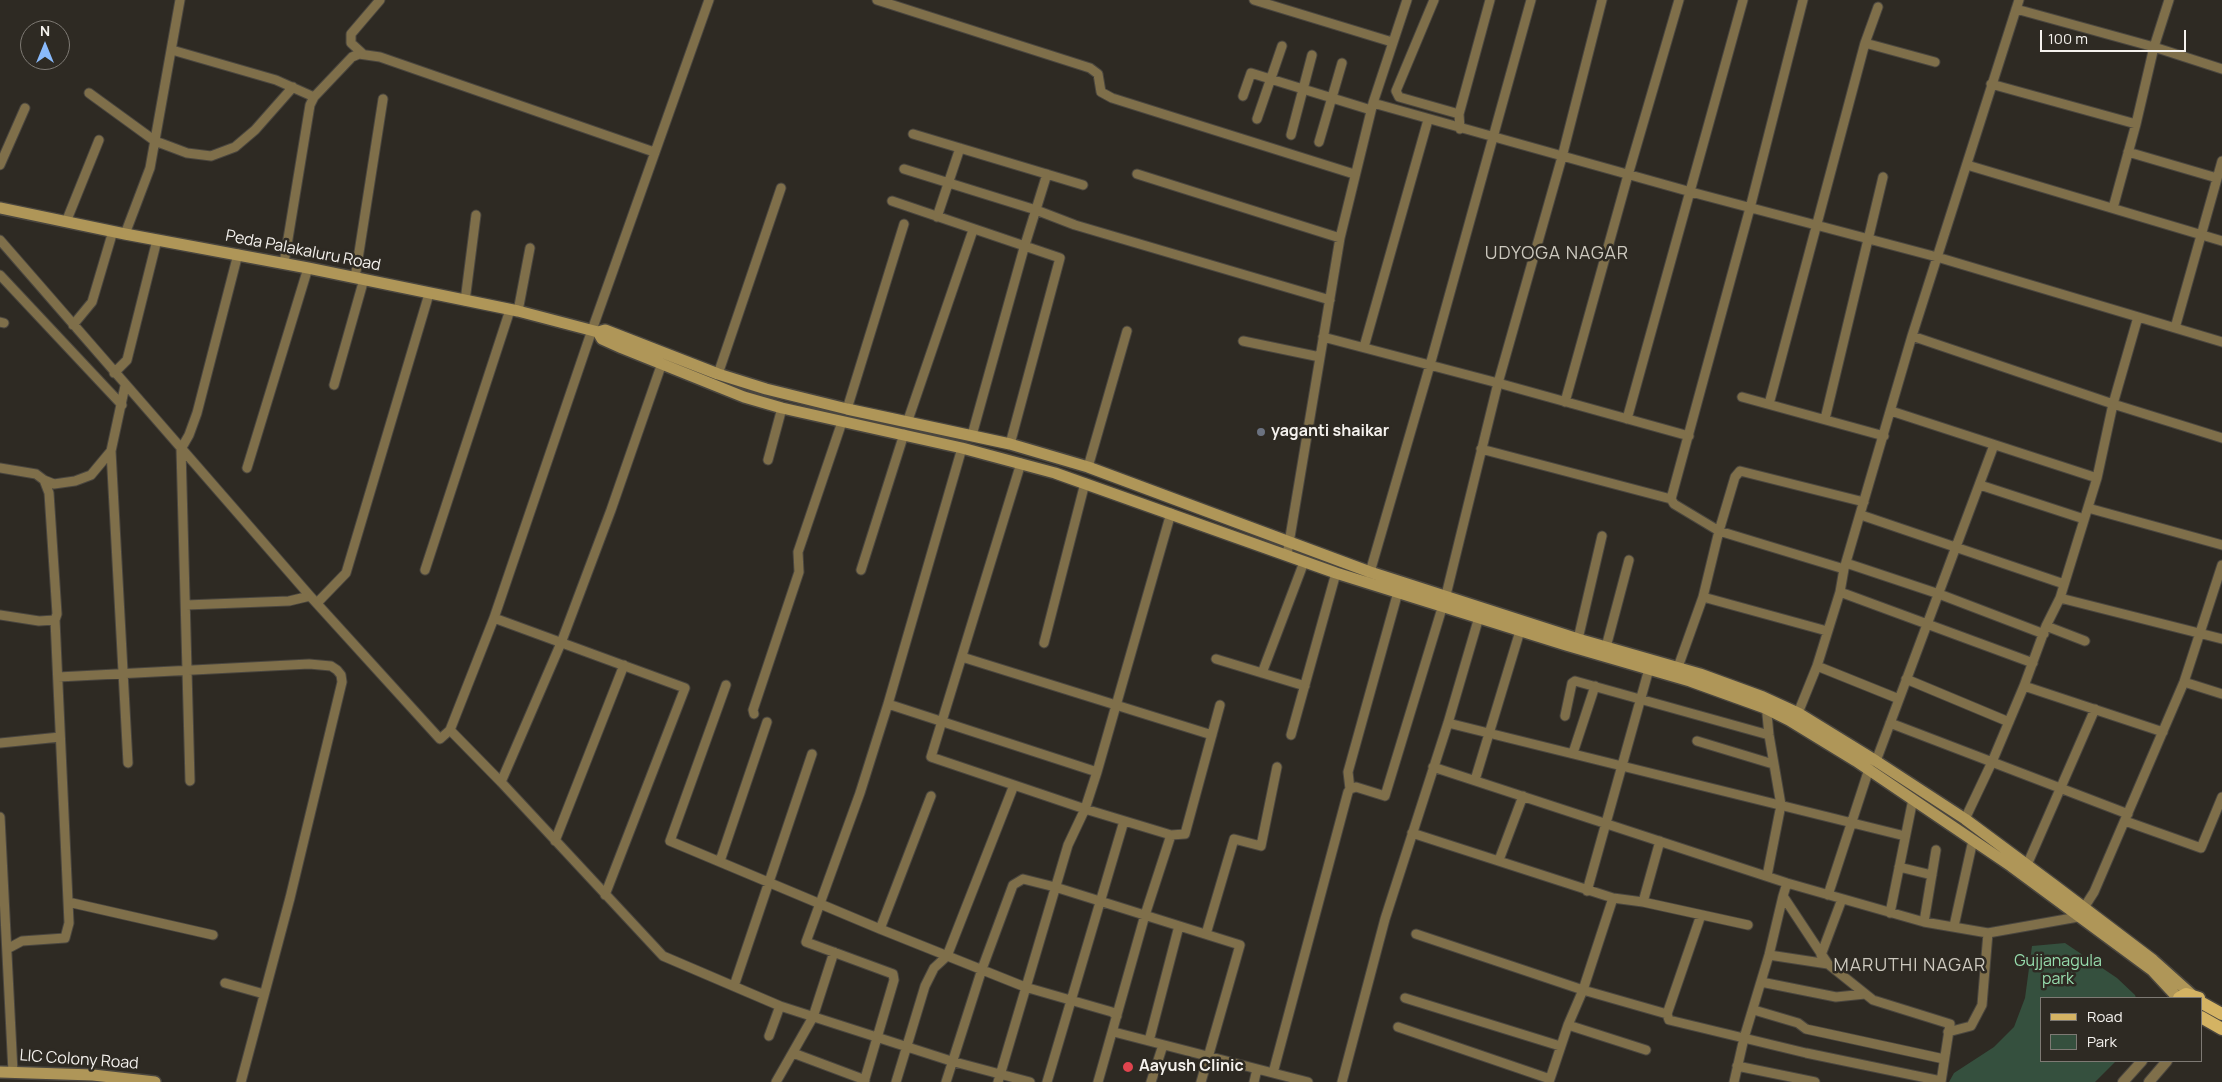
<!DOCTYPE html>
<html>
<head>
<meta charset="utf-8">
<style>
	body { margin:0 }
	#map { position:relative; width:2222px; height:1082px; overflow:hidden; background:#2e2a23; font-family:Manrope,sans-serif }
	canvas { display:block }
	.legend { position:absolute; left:2040px; top:997px; width:162px; height:65px; box-sizing:border-box; background:#2e2a23; border:1px solid #7e7a74; margin:0; padding:6px 9px; list-style:none; font-size:15px; color:#f5f2ee }
	.legend li { display:flex; align-items:center; gap:10px; height:25px }
	.legend b { width:25px; border:1px solid #7e7a74 }
	.north { position:absolute; left:20px; top:20px; width:50px; height:50px; box-sizing:border-box; background:#2e2a23; border:1px solid #7e7a74; border-radius:50%; rotate:0deg; font-size:14px; font-weight:700; line-height:20px; text-align:center; color:#f5f2ee }
	.north::after { content:''; display:block; margin:auto; width:18px; height:22px; background:#89bafc; clip-path:polygon(50% 0,100% 100%,50% 72%,0 100%) }
	.scale { position:absolute; left:2040px; top:30px; width:146px; height:22px; box-sizing:border-box; border:2px solid #f5f2ee; border-top:0; padding-left:6px; font-size:15px; line-height:18px; white-space:nowrap; color:#f5f2ee; -webkit-text-stroke:4px #2e2a23; paint-order:stroke }
</style>
</head>
<body>
<div id="map">
<canvas width="2222" height="1082"></canvas>
<ul class="legend">
<li><b style="height:6px;background:#d4b363"></b>Road</li>
<li><b style="height:14px;background:#35503e"></b>Park</li>
</ul>
<div class="north">N</div>
<div class="scale">100 m</div>
</div>
<script>
const ctx = document.querySelector('canvas').getContext('2d');
ctx.lineJoin = 'round';
function fill(path, color) { ctx.fillStyle = color; ctx.fill(path, 'evenodd'); }
const poly = rows => new Path2D(rows.map(r => 'M' + r).join(''));
function stroke(path, color, width, dash) { ctx.strokeStyle = color; ctx.lineWidth = width; ctx.lineCap = dash ? 'butt' : 'round'; ctx.setLineDash(dash || []); ctx.stroke(path); }
function write(font, color, halo, rows, align = 'center') {
  ctx.font = font + ' Manrope,sans-serif'; ctx.lineWidth = 5; ctx.setLineDash([]); ctx.textBaseline = 'middle'; ctx.strokeStyle = halo; ctx.fillStyle = color; for (const [text, x, y, turn = 0] of rows) {
    ctx.save(); ctx.translate(x, y); ctx.rotate((+turn || 0) * Math.PI / 180); ctx.textAlign = isNaN(turn) ? turn : align; if (halo) ctx.strokeText(text, 0, 0); ctx.fillText(text, 0, 0); ctx.restore();
  }
}
fill(poly([
	[2065,943,2117,978,2135,995,2136,998,2041,998,2041,1061,2116,1061,2095,1082,1949,1082,1954,1073,1994,1047,2014,1027,2025,998,2032,946]
]), '#35503e');
const minor = poly([
	[877,0,1090,68,1098,74,1101,92,1112,98,1354,174],
	[1254,0,1392,42],
	[1434,0,1396,91,1399,97,1459,114],
	[1803,0,1750,208,1671,499,1674,504,1719,531,1844,569],
	[2016,9,2154,47,2222,69],
	[1865,43,1935,62],
	[172,50,276,80,314,97],
	[363,54,351,43,351,34,380,0],
	[1991,84,2136,124],
	[89,93,155,141,187,153,211,156,235,147,255,130,293,87],
	[1243,96,1251,73,1371,110],
	[1373,103,1691,192,1937,257,2222,342],
	[1257,119,1282,46],
	[1460,129,1459,114,1490,0],
	[913,134,1083,185],
	[1291,135,1312,55],
	[1319,142,1342,63],
	[2128,152,2217,178],
	[0,165,25,108],
	[1967,165,2222,241],
	[904,169,1036,210,1075,225,1330,300],
	[1137,174,1340,238],
	[892,201,1060,258,1010,444],
	[2113,208,2136,124,2154,47,2169,0],
	[937,217,960,148],
	[66,222,99,140],
	[125,234,150,168,180,0],
	[0,240,310,596,440,739,450,730,501,782,663,956,780,1006,951,1061,1030,1082],
	[284,263,310,105,314,97,352,57,359,54,380,57,654,152],
	[0,275,122,405],
	[355,278,383,99],
	[465,301,476,215],
	[518,311,530,248],
	[0,322,4,323],
	[73,325,92,302,113,231],
	[2175,328,2222,161],
	[1912,336,2113,404,2222,438],
	[1323,337,1498,383,1689,436],
	[1243,341,1320,357],
	[1364,347,1428,120],
	[114,373,127,360,157,240],
	[718,374,781,188],
	[334,385,364,279],
	[1742,397,1884,436],
	[1565,402,1628,175,1679,0],
	[1769,404,1865,43,1878,7],
	[847,409,904,224],
	[1891,411,2097,478],
	[1627,419,1743,0],
	[1825,419,1883,177],
	[908,420,973,230],
	[972,435,1024,248,1047,174],
	[1481,449,1671,499],
	[111,451,128,763],
	[768,460,782,408],
	[1021,463,931,757,1085,809,1171,835,1185,834,1220,705],
	[1088,467,1127,331],
	[0,468,36,474,44,480,49,493,57,614,55,620,39,621,0,615],
	[247,468,308,268],
	[44,480,54,484,75,481,91,475,111,451,125,386],
	[1980,485,2084,519],
	[2088,508,2222,545],
	[1861,515,2064,584],
	[1287,555,1340,238,1373,103,1407,0],
	[1846,563,1939,594,2044,634],
	[425,570,510,310],
	[861,570,904,434],
	[1370,572,1430,365,1531,0],
	[1840,592,2033,663],
	[2060,598,2222,639],
	[317,603,346,573,429,294],
	[186,605,289,601,310,596],
	[494,618,685,688,605,895],
	[2046,626,2085,641],
	[1827,631,1703,597,1719,531,1735,477,1740,471,1864,502],
	[1578,639,1602,536],
	[1044,643,1085,483],
	[1606,647,1629,560],
	[962,657,1212,735],
	[1216,659,1305,686],
	[1817,666,1899,699],
	[1678,667,1703,597],
	[1262,673,1304,562],
	[58,677,309,664,331,666,337,670,341,675,342,682,290,898,241,1082],
	[1906,679,2009,722],
	[2184,682,2222,694],
	[726,685,670,841,880,929,1025,987,1112,1012,1117,1016],
	[2024,686,2163,732],
	[888,704,1097,772],
	[1766,704,1769,735,1781,805,1767,876],
	[1798,713,1817,666,1840,592,1844,569,1912,336,2019,0],
	[754,714,753,710,799,572,798,552,842,422],
	[1565,716,1572,683,1575,681,1769,735],
	[1448,723,1905,836],
	[1890,723,2128,814],
	[450,730,494,618,592,330,709,0],
	[1291,735,1336,573],
	[1697,741,1773,764],
	[0,743,60,737],
	[1573,753,1595,686],
	[1876,761,1994,445],
	[1433,767,1787,883,1924,922,1988,933,2078,917,2094,892,2184,682,2222,565],
	[1475,780,1520,631],
	[190,781,181,449,189,435,197,413,238,254],
	[501,782,561,643,611,510,661,366],
	[1350,789,1348,772,1398,592],
	[0,817,13,1072],
	[1965,819,1992,762,2024,686,2046,626,2060,598,2097,478,2113,404,2138,317],
	[2125,821,2201,848,2222,797],
	[1412,833,1613,898,1643,902,1748,925],
	[555,841,624,665],
	[1499,860,1523,796],
	[720,861,767,722],
	[2027,865,2095,709],
	[1899,867,1932,875],
	[1787,883,1783,896,1828,964,1873,1000,1950,1024,1941,1082],
	[1587,891,1649,669],
	[1828,895,1869,769],
	[68,902,213,935],
	[1643,902,1660,841],
	[1890,913,1913,799],
	[1701,915,1667,1014,1669,1020,1806,1053,1941,1081],
	[1924,922,1936,850],
	[1954,926,1973,840],
	[880,929,931,796],
	[1206,934,1234,839,1261,846,1277,767],
	[1416,934,1583,990,1667,1014],
	[7,949,22,941,65,938,69,923,55,620],
	[1769,955,1828,964],
	[1821,955,1842,899],
	[1761,982,1836,997,1865,994],
	[225,983,264,994],
	[734,986,812,754],
	[1405,998,1560,1046],
	[1754,1010,1798,1023,1806,1029,1944,1059],
	[1568,1025,1646,1050],
	[1398,1027,1550,1079],
	[1114,1032,1308,1082],
	[1948,1032,1971,1026,1982,1005,1988,933],
	[769,1036,780,1006],
	[1149,1041,1179,926],
	[793,1053,865,1080],
	[1737,1066,1815,1082],
	[1273,1073,1348,792,1350,789,1356,787,1385,796,1446,595,1498,383,1562,157,1602,0],
	[776,1082,813,1017,834,952],
	[864,1082,894,980,893,974,806,942,860,793,888,704,962,448],
	[896,1082,925,986,934,968,947,956,1014,785],
	[946,1082,982,969,1013,885,1023,879,1055,887,1240,945,1201,1082],
	[998,1082,1068,845,1085,809,1097,772,1171,513],
	[1047,1082,1124,821],
	[1098,1082,1145,915,1171,835],
	[1151,1082,1163,1045],
	[1254,1082,1257,1069],
	[1342,1082,1385,919,1448,723,1479,617],
	[1549,1082,1568,1025,1583,990,1613,898],
	[1734,1082,1744,1038,1769,955,1783,896]
]);
const tertiary = poly([
	[2123,1082,2142,1061],
	[2149,1082,2167,1061]
]);
const secondary = poly([
	[0,208,125,234,308,268,518,311,598,332,605,330,718,374,766,389,847,409,1010,444,1088,467,1370,572,1578,639,1700,674,1763,697,1798,713,1876,761,1965,819,2054,885,2153,960,2191,994],
	[598,332,602,339,622,348,744,397,782,408,962,448,1055,473,1336,573,1566,645,1690,681,1765,708,1789,720,1856,761,2011,866,2152,970,2178,998],
	[0,1072,93,1075,155,1082]
]);
const primary = poly([
	[2179,998,2186,994,2199,998],
	[2202,1003,2222,1014],
	[2201,1017,2222,1029]
]);
stroke(minor, '#4a463f', 11);
stroke(tertiary, '#4a463f', 12);
stroke(secondary, '#4a463f', 14);
stroke(primary, '#4a463f', 15);
stroke(minor, '#7f6f4a', 9);
stroke(tertiary, '#7f6f4a', 10);
stroke(secondary, '#af9658', 11);
stroke(primary, '#d4b363', 12);
for (const [x, y, r, color] of [
	[1261,432,5,"#6b7280"],
	[1128,1067,6,"#e0444e"]
]) { const dot = new Path2D(); dot.arc(x, y, r, 0, 2 * Math.PI); ctx.fillStyle = color; ctx.fill(dot); stroke(dot, '#2e2a23', 2); }
write('16px', '#f5f2ee', '#2e2a23', [
	["Peda Palakaluru Road",303,251,11],
	["LIC Colony Road",79,1060,4]
]);
write('bold 16px', '#f5f2ee', '#2e2a23', [
	["yaganti shaikar",1271,432],
	["Aayush Clinic",1139,1067]
], 'left');
write('16px', '#97ddae', '#2e2a23', [
	["Gujjanagula",2058,962],
	["park",2058,980]
]);
ctx.letterSpacing = '1px';
write('18px', '#ccc8be', '#2e2a23', [
	["UDYOGA NAGAR",1557,254],
	["MARUTHI NAGAR",1910,966]
]);
ctx.letterSpacing = '0px';
</script>
</body>
</html>
